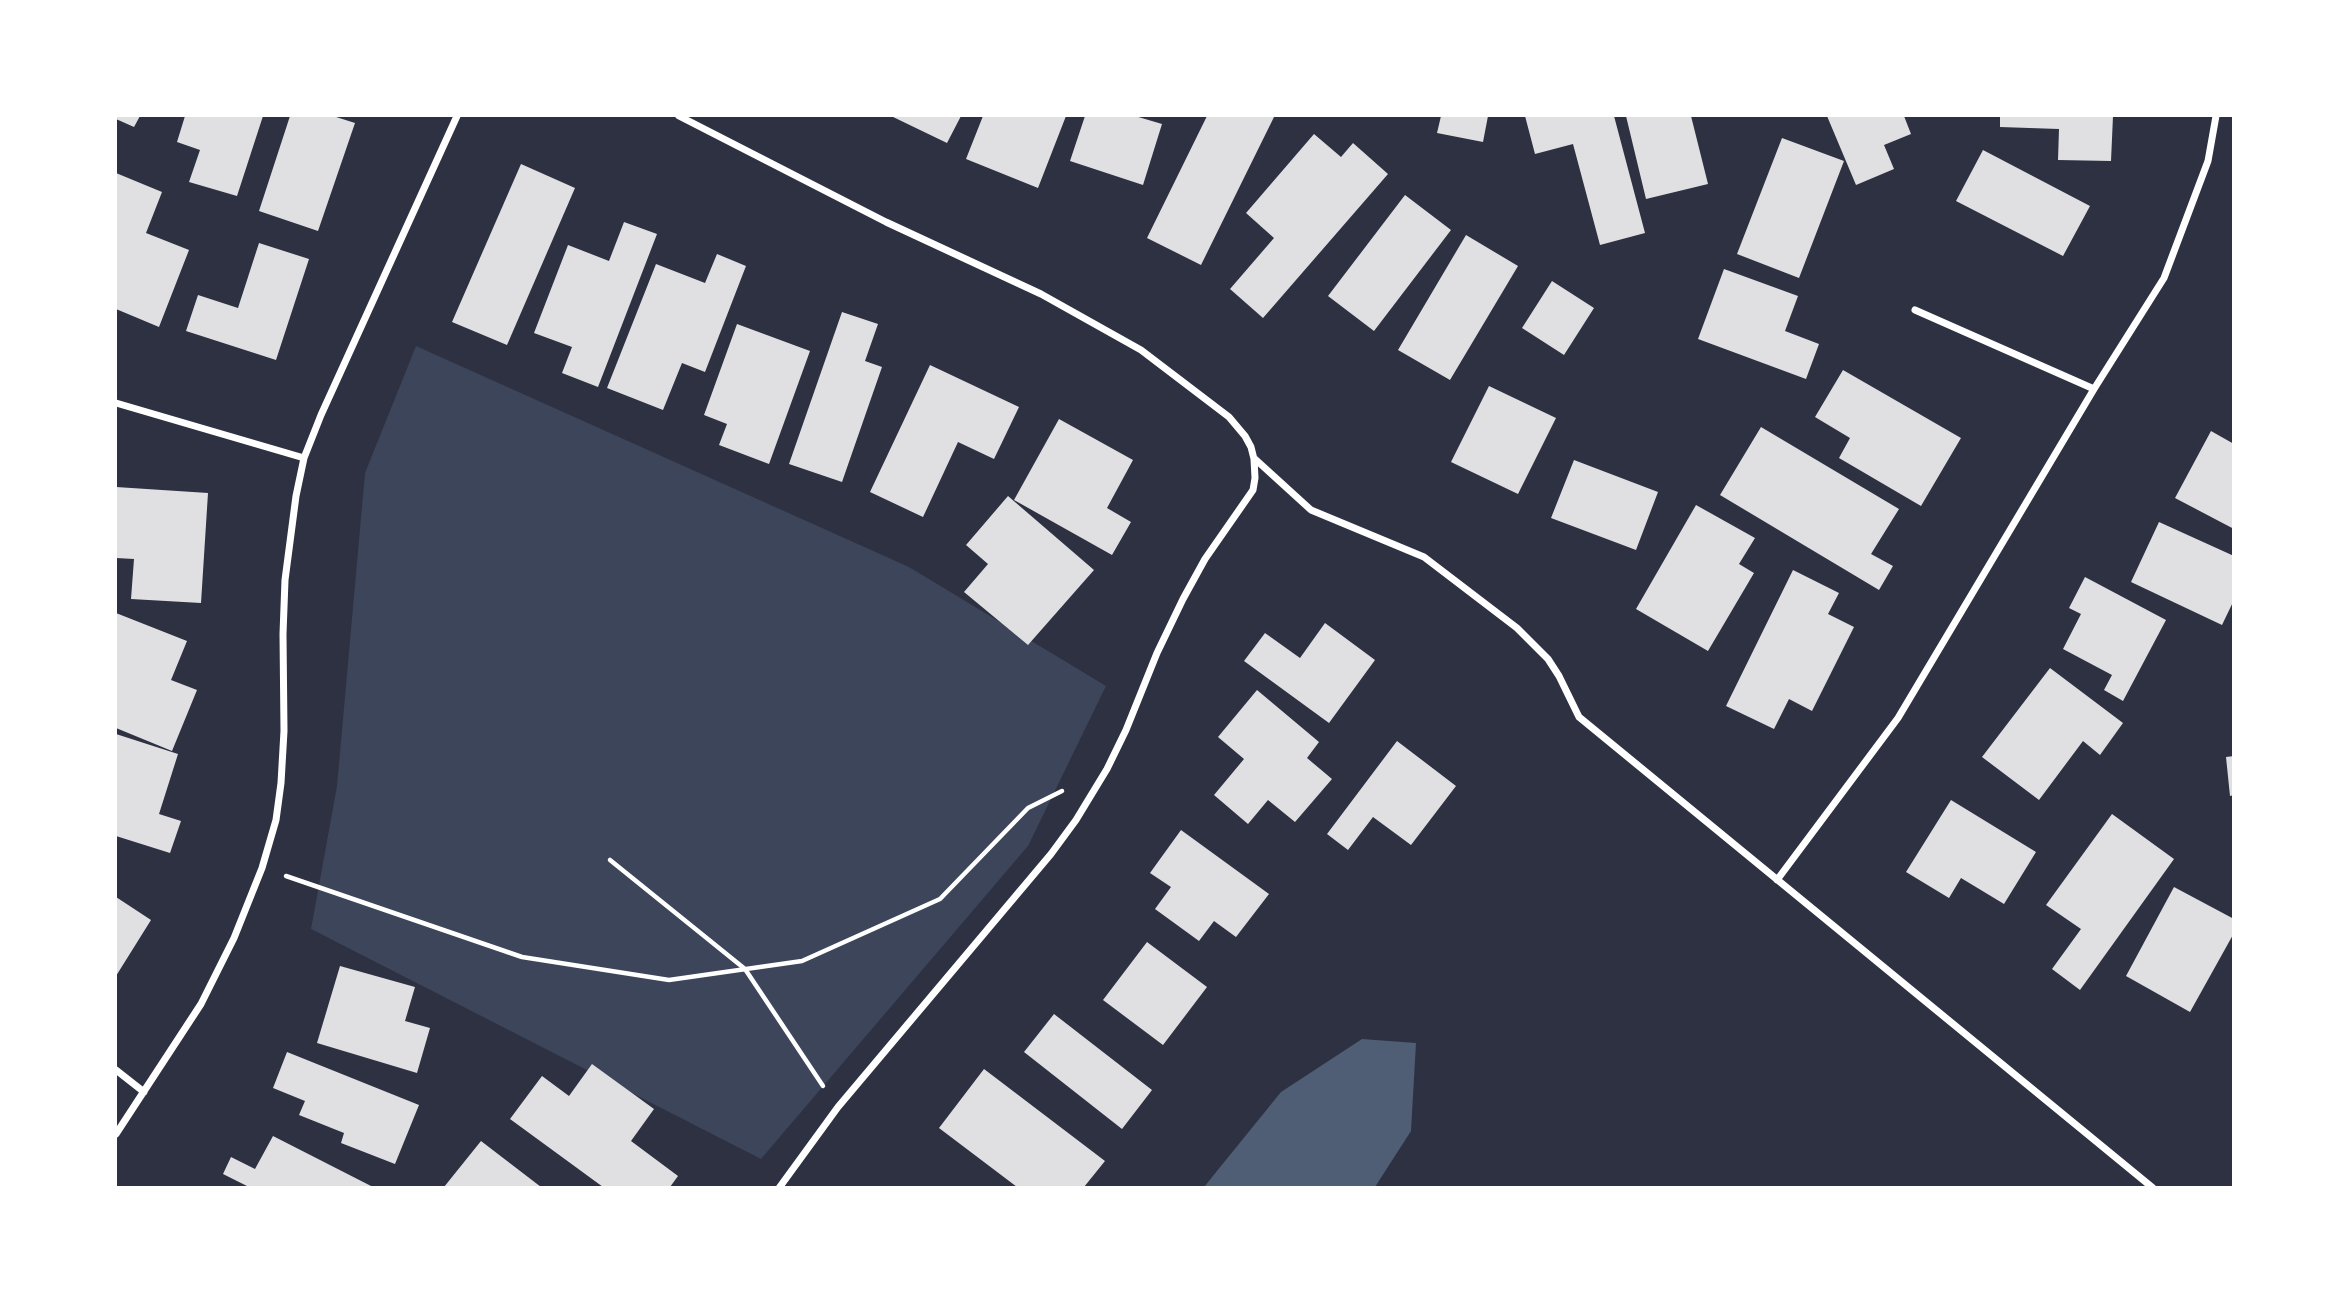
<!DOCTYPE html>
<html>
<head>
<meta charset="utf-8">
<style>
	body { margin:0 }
	#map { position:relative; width:2349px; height:1303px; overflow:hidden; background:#2d3142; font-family:"Exo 2",sans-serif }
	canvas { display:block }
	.frame { position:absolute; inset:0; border:117px solid #fff; pointer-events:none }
</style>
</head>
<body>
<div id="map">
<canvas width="2349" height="1303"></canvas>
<div class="frame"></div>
</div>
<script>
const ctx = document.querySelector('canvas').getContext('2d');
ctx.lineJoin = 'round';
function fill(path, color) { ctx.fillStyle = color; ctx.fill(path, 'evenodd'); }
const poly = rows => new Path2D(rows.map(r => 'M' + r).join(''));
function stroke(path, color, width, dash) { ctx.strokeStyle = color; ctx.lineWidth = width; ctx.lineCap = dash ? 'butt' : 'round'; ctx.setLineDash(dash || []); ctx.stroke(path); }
fill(poly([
	[416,346,909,567,1106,686,1028,846,761,1159,311,929,337,786,365,473]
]), '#3c4559');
fill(poly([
	[1362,1039,1416,1043,1411,1131,1375,1187,1204,1187,1281,1092]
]), '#4f5d75');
fill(poly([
	[116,116,140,116,134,127,116,119],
	[185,116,263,116,237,196,189,182,200,150,177,142],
	[290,116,333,116,355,123,318,231,259,211],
	[891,116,961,116,947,143],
	[983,116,1066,116,1038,188,966,159],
	[1085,116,1135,116,1162,124,1143,185,1070,161],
	[1207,116,1270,116,1274,117,1201,265,1147,238],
	[1441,116,1488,116,1483,142,1437,133],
	[1525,116,1614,116,1645,233,1600,245,1573,144,1535,154],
	[1626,116,1691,116,1708,184,1646,199],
	[1827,116,1904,116,1911,134,1884,145,1894,169,1856,185],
	[2000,116,2113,116,2111,161,2058,160,2059,129,2000,127],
	[1314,134,1341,157,1353,143,1388,174,1263,318,1230,289,1274,238,1246,213],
	[1782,138,1844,161,1799,278,1737,254],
	[1983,150,2090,206,2063,256,1956,201],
	[521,164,575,188,507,345,452,322],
	[116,173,162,192,146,233,189,250,159,327,116,309],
	[1405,195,1451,230,1374,331,1328,296],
	[624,222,657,234,598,387,562,373,572,347,534,333,568,245,609,261],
	[1466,235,1518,266,1450,380,1398,350],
	[259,243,309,259,276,360,186,331,198,295,238,308],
	[717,254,746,266,705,372,682,363,663,410,607,388,656,264,705,283],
	[1724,269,1798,296,1785,331,1819,344,1806,379,1698,339],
	[1552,281,1594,308,1564,355,1522,328],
	[842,312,878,324,865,361,882,367,842,482,789,464],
	[737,324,810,351,769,464,719,445,727,424,704,415],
	[930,365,1019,407,994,459,958,442,923,517,870,492],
	[1843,370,1961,438,1921,506,1839,458,1850,438,1815,417],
	[1489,386,1556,418,1518,494,1451,462],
	[1059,419,1133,460,1107,508,1131,522,1112,555,1014,500],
	[1761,427,1899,509,1871,554,1893,566,1879,590,1720,495],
	[2211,431,2234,444,2234,529,2175,498],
	[1574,460,1658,492,1636,550,1551,518],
	[116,487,208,493,201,603,131,599,134,559,116,558],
	[1008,496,1094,570,1028,645,964,592,988,564,966,545],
	[1696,505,1755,538,1739,564,1754,573,1708,651,1636,609],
	[2159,522,2234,556,2234,600,2222,625,2131,582],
	[1793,570,1839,593,1828,614,1854,627,1812,711,1789,699,1774,729,1726,706],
	[2085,577,2166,620,2123,701,2104,690,2112,675,2063,649,2081,614,2069,608],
	[116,613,187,641,171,680,197,690,172,751,116,728],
	[1325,623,1375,660,1329,723,1244,661,1265,633,1300,658],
	[2050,668,2123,723,2100,755,2083,741,2039,800,1982,757],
	[1257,690,1319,742,1307,758,1332,779,1295,822,1268,800,1248,824,1214,795,1244,759,1218,737],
	[116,734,178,754,159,814,181,821,170,853,116,836],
	[1397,741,1456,786,1411,845,1373,817,1348,850,1327,834],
	[2234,756,2234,795,2230,796,2226,757],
	[1951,800,2036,852,2004,904,1961,878,1949,898,1906,872],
	[2112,814,2174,859,2080,990,2052,969,2081,929,2046,905],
	[1181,830,1269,894,1236,937,1214,921,1199,941,1155,909,1171,887,1150,873],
	[2174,887,2234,919,2234,933,2190,1012,2126,976],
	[116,897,151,920,116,976],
	[1147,942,1207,987,1163,1045,1103,1000],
	[340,966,415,987,405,1021,430,1028,417,1073,317,1043],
	[1054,1014,1152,1090,1122,1129,1024,1052],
	[287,1052,419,1105,395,1164,341,1143,344,1133,299,1115,305,1101,273,1088],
	[592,1064,654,1109,631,1141,678,1176,670,1187,603,1187,510,1119,542,1076,569,1096],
	[984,1069,1105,1161,1084,1187,1017,1187,939,1128],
	[273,1136,373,1187,249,1187,223,1174,231,1157,255,1169],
	[481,1141,541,1187,444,1187]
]), '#e0e0e3');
stroke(poly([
	[610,860,745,969,823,1086],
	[286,876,522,957,669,980,802,961,940,899,1028,808,1062,791]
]), '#fff', 4.5);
stroke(poly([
	[679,116,886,222,1041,294,1141,350,1229,417,1245,436,1251,447,1254,459,1255,478,1253,490,1205,559,1183,599,1157,653,1126,730,1107,769,1076,820,1051,854,838,1107,779,1188],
	[1915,310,2094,389],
	[116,403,304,458],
	[1255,459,1311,510,1424,557,1517,628,1548,659,1559,676,1579,717,2153,1188],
	[1777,880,1898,718,2094,389,2164,278,2208,161,2216,116],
	[116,1070,144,1092],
	[116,1134,201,1004,234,938,262,868,276,820,281,783,284,731,283,634,285,580,296,496,304,458,321,415,457,116]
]), '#fff', 7);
</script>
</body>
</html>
